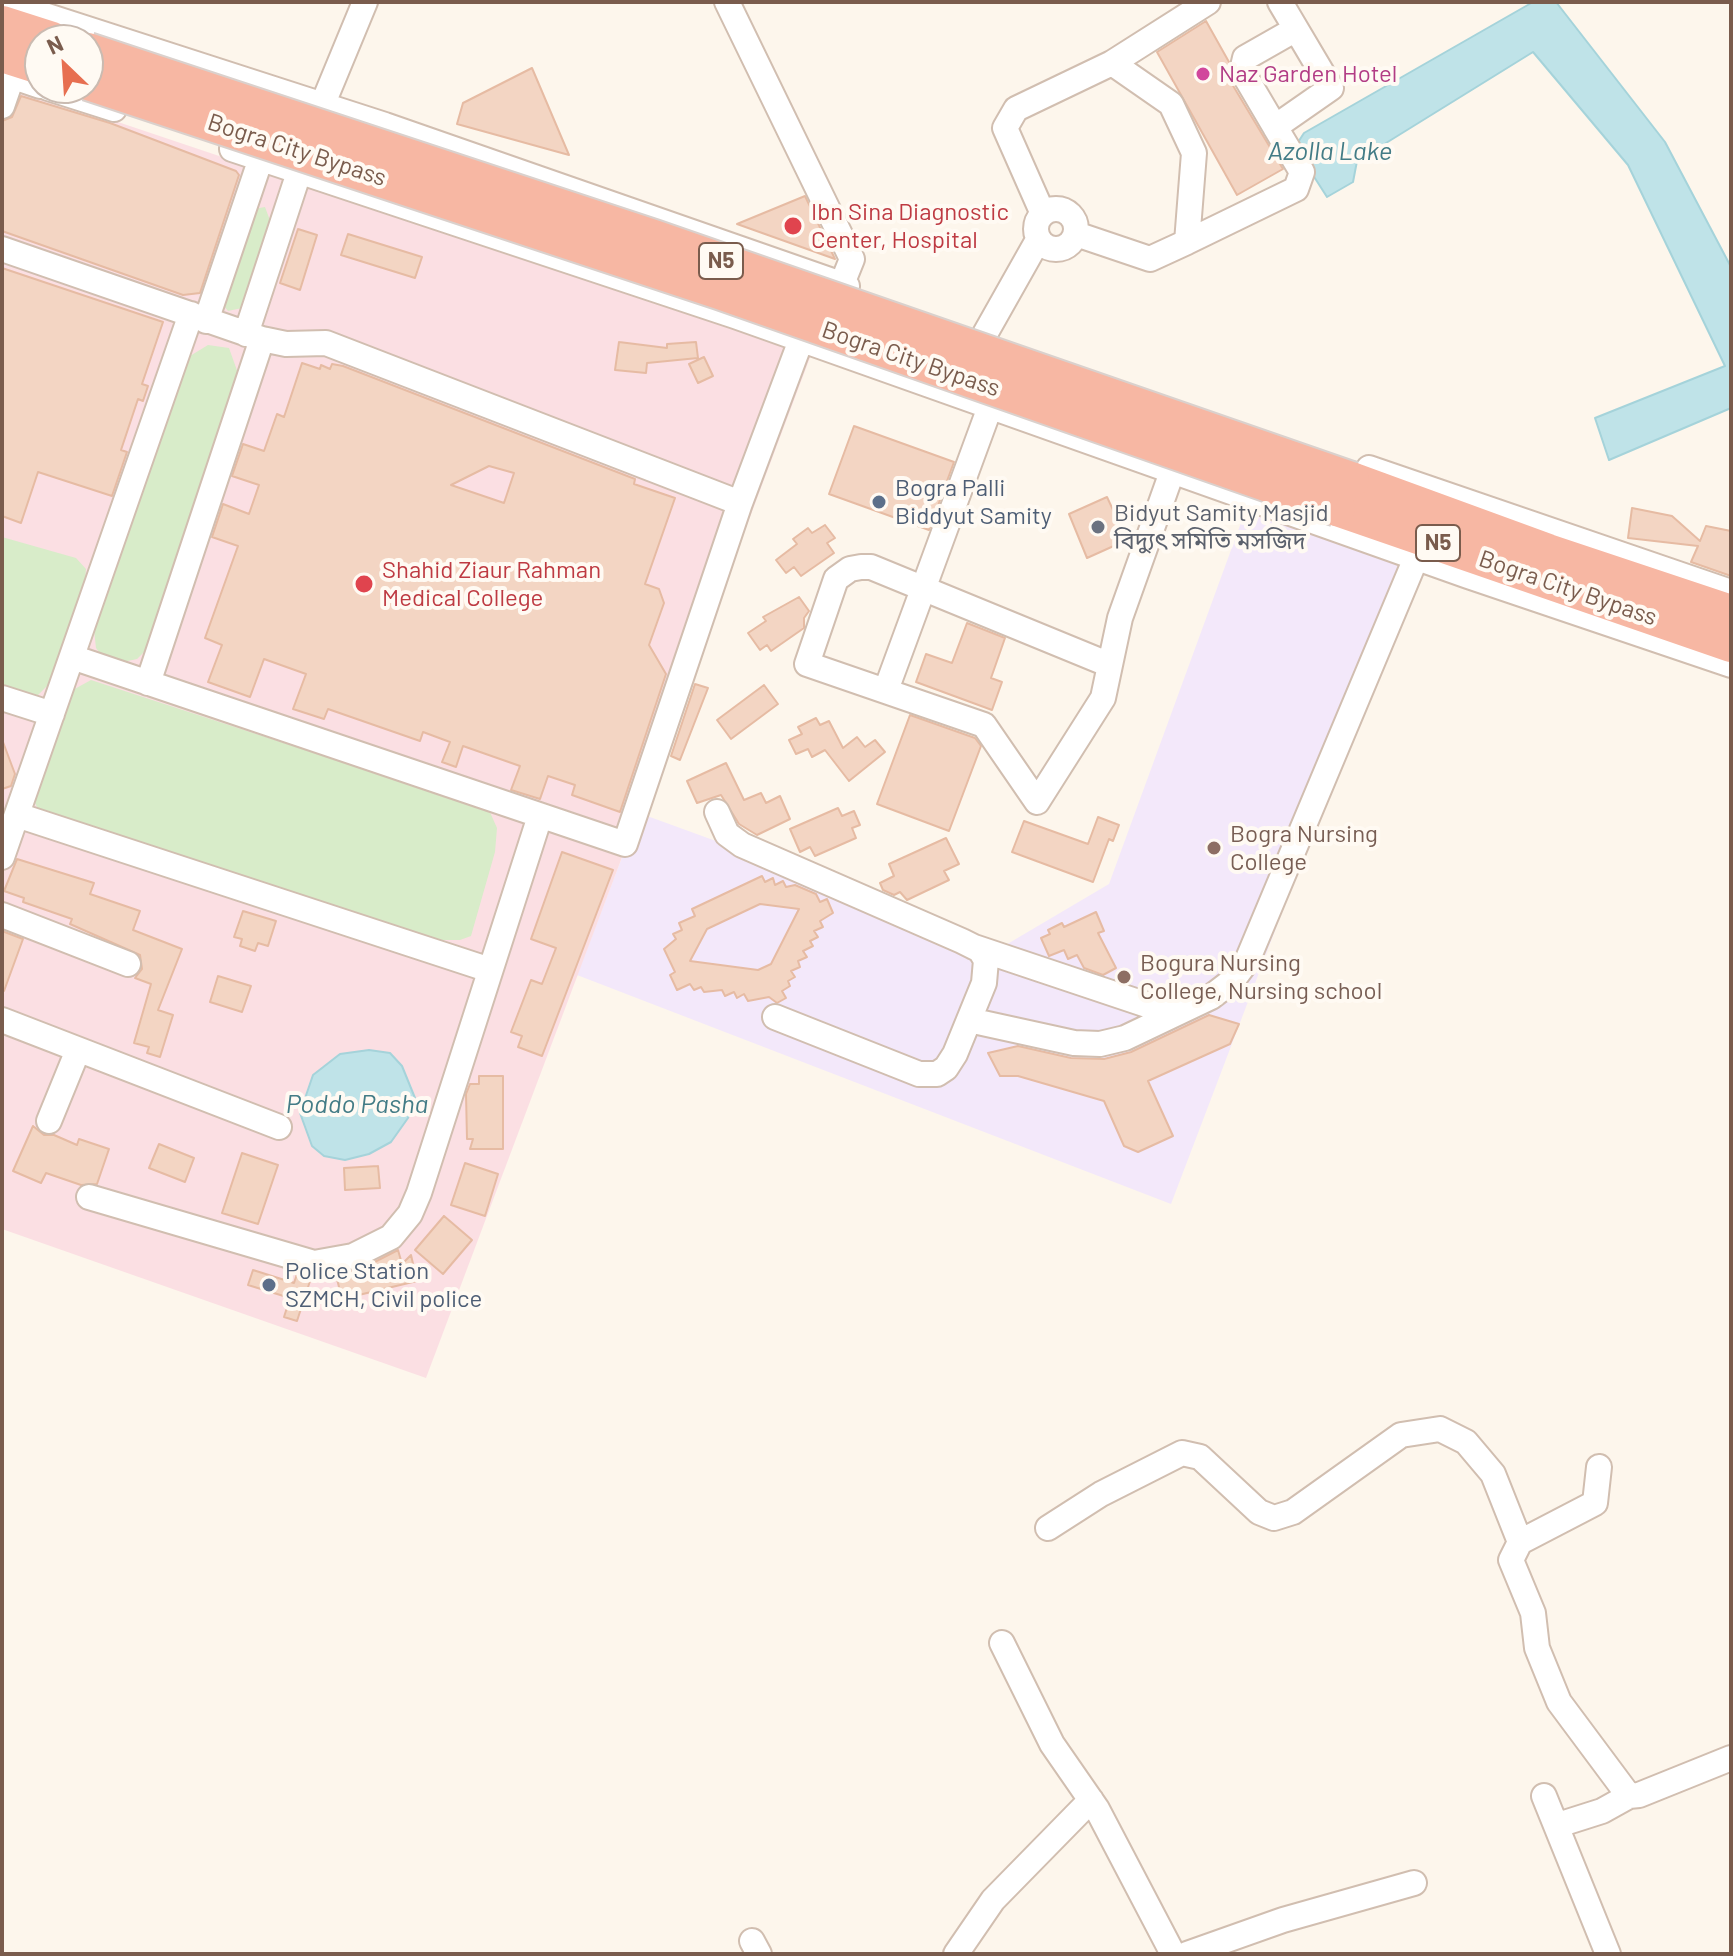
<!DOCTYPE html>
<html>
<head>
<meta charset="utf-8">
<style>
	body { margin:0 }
	#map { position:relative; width:1733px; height:1956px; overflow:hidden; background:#fdf6ec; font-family:Barlow,sans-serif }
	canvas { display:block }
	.frame { position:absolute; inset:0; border:4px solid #7a5c4d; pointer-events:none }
	.north { position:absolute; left:24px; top:24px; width:80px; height:80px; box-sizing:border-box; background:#fffaf3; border:2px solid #cabbb1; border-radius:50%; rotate:335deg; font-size:22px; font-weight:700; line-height:32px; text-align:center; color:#7a5c4d }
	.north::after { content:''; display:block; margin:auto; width:28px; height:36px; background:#e76f51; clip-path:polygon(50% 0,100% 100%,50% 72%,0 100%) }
</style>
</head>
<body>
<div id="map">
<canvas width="1733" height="1956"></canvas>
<div class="frame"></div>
<div class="north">N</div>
</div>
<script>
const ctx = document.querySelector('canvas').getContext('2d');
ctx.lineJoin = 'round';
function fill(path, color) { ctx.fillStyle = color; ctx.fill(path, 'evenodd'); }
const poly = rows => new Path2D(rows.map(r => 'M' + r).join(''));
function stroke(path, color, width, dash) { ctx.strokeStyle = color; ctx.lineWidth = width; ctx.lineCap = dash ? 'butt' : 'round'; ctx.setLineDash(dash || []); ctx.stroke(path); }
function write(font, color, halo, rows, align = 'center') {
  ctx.font = font + ' Barlow,"Noto Sans Bengali",sans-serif'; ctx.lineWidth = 8; ctx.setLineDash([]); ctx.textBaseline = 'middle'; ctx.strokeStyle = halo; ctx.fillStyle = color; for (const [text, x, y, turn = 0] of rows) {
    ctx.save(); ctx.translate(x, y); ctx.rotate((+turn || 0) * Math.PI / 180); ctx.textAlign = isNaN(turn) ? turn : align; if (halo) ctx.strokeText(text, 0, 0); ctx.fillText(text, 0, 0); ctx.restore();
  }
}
fill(poly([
	[1246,509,1413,568,1171,1204,577,975,639,813,1004,946,1109,884]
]), '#f3e8fa');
fill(poly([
	[2,83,811,355,426,1378,2,1229]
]), '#fbdfe3');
fill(poly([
	[265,207,271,223,242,308,228,311,223,305,254,209],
	[208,345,229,348,239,376,146,650,137,659,123,662,102,656,96,648,94,630,190,356],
	[2,537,76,558,86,569,85,582,51,682,36,697,2,691],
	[91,680,489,810,497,828,495,852,471,936,460,940,437,940,42,817,33,799,71,691]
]), '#d8ecc9');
const water = poly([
	[1533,2,1556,2,1665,142,1731,267,1731,408,1609,460,1595,418,1725,366,1628,165,1533,52,1357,161,1353,182,1327,197,1295,147,1304,133,1533,2],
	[369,1050,390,1053,402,1066,415,1098,408,1118,391,1142,369,1154,345,1160,324,1156,312,1146,300,1113,313,1075,340,1054,369,1050]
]);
fill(water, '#bfe3e8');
stroke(water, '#a5d3da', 2);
const building = poly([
	[1206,21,1229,62,1229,79,1283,169,1237,195,1157,52,1206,21],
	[532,68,569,155,457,124,463,103,532,68],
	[21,96,110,123,236,171,239,175,200,293,183,295,2,231,2,121,12,117,21,96],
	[805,196,835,259,737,224,805,196],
	[298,229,317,235,300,290,280,283,298,229],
	[348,234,422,257,415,278,341,255,348,234],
	[2,268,163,322,142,384,148,386,143,401,138,399,121,450,127,452,112,496,38,472,21,523,2,516,2,268],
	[619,342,667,348,667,344,696,342,698,358,647,363,646,373,615,370,619,342],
	[704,357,713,376,698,383,689,364,704,357],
	[302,363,320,369,321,365,330,369,332,364,343,366,635,479,634,484,675,498,645,584,659,589,664,603,649,645,666,674,620,812,572,795,575,785,548,776,540,799,511,790,520,766,463,746,456,767,442,762,450,742,423,732,420,741,328,709,324,719,293,709,306,674,264,659,250,697,208,682,222,645,205,638,238,546,212,537,223,504,249,514,259,485,232,476,243,444,264,451,277,414,284,417,302,363],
	[489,466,514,473,504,503,451,485,489,466],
	[854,426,954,462,929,530,829,494,854,426],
	[1107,497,1127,540,1087,558,1069,514,1107,497],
	[1632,508,1672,516,1700,541,1706,526,1731,531,1731,576,1691,562,1698,546,1628,538,1632,508],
	[825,525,835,538,827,543,834,553,801,576,794,567,786,573,776,560,797,544,793,539,808,528,812,533,825,525],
	[799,597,809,611,804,618,804,628,771,651,767,645,760,650,748,633,766,621,763,617,799,597],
	[967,623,1005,638,991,678,1002,682,992,710,916,682,926,654,952,663,967,623],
	[695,684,708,688,680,760,671,756,695,684],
	[764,685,778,704,731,739,717,720,764,685],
	[910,715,975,738,981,746,949,831,877,804,910,715],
	[816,718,820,725,829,721,843,748,857,737,865,747,875,740,885,752,849,781,825,750,812,757,808,749,796,754,789,740,802,734,798,727,816,718],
	[3,742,15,774,11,786,2,789,3,742],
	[726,763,744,800,761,793,766,803,780,796,790,819,757,835,739,824,721,795,697,803,687,781,726,763],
	[838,808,842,816,854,811,860,825,852,828,856,838,815,856,810,847,800,852,790,829,838,808],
	[1098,817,1119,825,1113,841,1109,839,1093,882,1012,852,1024,821,1088,844,1098,817],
	[946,838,959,864,944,871,949,880,907,900,900,892,894,895,883,890,880,883,894,876,889,864,946,838],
	[562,852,613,870,542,1056,518,1047,522,1036,511,1032,531,980,542,984,556,948,531,939,562,852],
	[17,859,94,883,90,894,140,911,133,930,182,949,158,1010,173,1015,160,1057,147,1053,149,1047,134,1043,151,984,135,978,142,969,140,955,70,924,72,919,23,902,24,898,4,891,17,859],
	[762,876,765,882,773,878,775,885,783,881,786,887,795,885,816,894,820,902,827,899,833,913,820,921,823,927,814,931,818,937,810,941,813,946,803,951,807,957,798,961,800,967,791,971,795,977,788,981,790,986,782,991,786,998,777,1003,769,997,748,1001,744,994,737,998,734,992,725,996,722,990,704,992,701,987,694,990,690,984,677,990,670,975,675,972,664,949,676,939,673,934,682,930,679,923,695,916,692,909,762,876],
	[760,904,799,909,771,964,758,970,690,961,707,929,760,904],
	[243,911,276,921,268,946,258,943,255,951,240,946,242,939,234,937,243,911],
	[1096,912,1104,931,1098,933,1116,968,1103,975,1084,968,1077,955,1068,959,1064,950,1049,956,1041,938,1050,934,1048,930,1062,923,1064,927,1096,912],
	[2,931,23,939,4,991,2,991,2,931],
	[218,976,251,986,242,1012,210,1002,218,976],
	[1209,1015,1239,1024,1230,1044,1148,1081,1173,1136,1138,1152,1124,1146,1104,1101,1018,1076,1000,1076,988,1053,1018,1046,1071,1058,1104,1059,1131,1052,1209,1015],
	[479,1076,503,1076,503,1149,470,1149,473,1139,467,1139,466,1094,470,1084,479,1084,479,1076],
	[33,1126,44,1135,54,1135,77,1145,79,1139,109,1149,97,1184,81,1185,46,1173,41,1183,13,1171,33,1126],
	[159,1144,194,1158,185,1182,149,1168,159,1144],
	[242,1153,278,1165,258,1224,222,1213,242,1153],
	[465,1163,498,1174,485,1216,451,1205,465,1163],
	[378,1166,380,1188,345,1190,344,1168,378,1166],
	[444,1216,472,1240,443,1274,415,1250,444,1216],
	[398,1250,402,1264,411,1255,417,1281,342,1299,336,1275,359,1270,398,1250],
	[253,1270,294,1283,297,1274,311,1278,297,1321,284,1317,290,1298,248,1285,253,1270]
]);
fill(building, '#f3d5c3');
stroke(building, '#e6bba3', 2);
const minor = poly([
	[4,2,385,125,847,286],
	[727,2,852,259,842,284],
	[1112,63,1208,2],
	[2,73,40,86],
	[48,88,114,109],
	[2,106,12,77],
	[317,118,365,2],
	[1275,127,1242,71,1245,58,1296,29],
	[232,149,735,316,1468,576,1731,665],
	'1036 229a20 20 0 1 1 40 0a20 20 0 1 1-40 0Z',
	[1043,214,1005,128,1016,109,1112,63,1171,104,1194,153,1187,242,1150,259,1076,234],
	[1187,242,1296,189,1302,172,1275,127,1331,88,1280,2],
	[2,249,262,339,286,344,326,343,740,503],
	[206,321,261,158],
	[246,334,304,157],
	[985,334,1038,240],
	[1369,468,1731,592],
	[72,657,625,844,740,503,801,340],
	[1110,665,871,567,861,567,850,569,836,579,807,664,984,725,1037,802,1103,698,1120,618,1172,472],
	[148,683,262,339],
	[886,690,990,407],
	[2,698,52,714],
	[717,812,727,834,742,845,962,941,980,950,986,960,984,983,955,1054,946,1068,937,1074,919,1074,775,1017],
	[17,815,490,970],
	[2,857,191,314],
	[2,915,128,964],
	[974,947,1174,1014],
	[2,1020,279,1127],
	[969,1020,1074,1043,1100,1044,1125,1038,1211,997,1232,981,1247,961,1416,558],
	[49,1121,78,1050],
	[89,1197,314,1263,353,1256,391,1237,410,1214,419,1193,540,816],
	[1599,1467,1595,1503,1520,1542,1511,1560,1533,1613,1537,1648,1559,1702,1629,1796,1639,1795,1731,1758],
	[1048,1528,1101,1494,1182,1453,1200,1457,1259,1512,1274,1518,1293,1512,1401,1435,1440,1429,1466,1442,1493,1474,1520,1542],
	[1002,1643,1052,1744,1097,1809,1173,1954],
	[1544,1796,1608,1954],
	[1558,1825,1602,1811,1629,1796],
	[752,1941,759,1954],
	[956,1954,993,1900,1091,1800],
	[1187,1954,1283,1920,1414,1883]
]);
const highway = poly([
	[2,24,52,40],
	[2,54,40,66],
	[1351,480,1548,552,1731,613],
	[1337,508,1731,644]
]);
stroke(minor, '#d1beb0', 28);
stroke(highway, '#dad1cd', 40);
stroke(minor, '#fff', 24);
stroke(highway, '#f7b7a3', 36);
const highwayBridge = poly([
	[88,51,654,238,1351,480],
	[88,82,719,291,1337,508]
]);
stroke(highwayBridge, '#dad1cd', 40, []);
stroke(highwayBridge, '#f7b7a3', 36);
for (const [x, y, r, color] of [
	[1203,74,8,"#d1479c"],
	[793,226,10,"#e0444e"],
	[879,502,8,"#5c6f8a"],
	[1098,527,8,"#6b7280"],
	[364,584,10,"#e0444e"],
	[1214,848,8,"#8d6e63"],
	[1124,977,8,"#8d6e63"],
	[269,1285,8,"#5c6f8a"]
]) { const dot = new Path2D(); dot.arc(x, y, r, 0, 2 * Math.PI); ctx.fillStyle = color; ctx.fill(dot); stroke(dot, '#fffaf3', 3); }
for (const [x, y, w] of [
	[721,261,44],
	[1438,543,44]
]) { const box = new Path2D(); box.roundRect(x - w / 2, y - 18, w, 36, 6); ctx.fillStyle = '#fffaf3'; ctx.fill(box); stroke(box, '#7a5c4d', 2); }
write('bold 22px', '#7a5c4d', null, [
	["N5",721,261],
	["N5",1438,543]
]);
write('24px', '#b23c85', '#fffaf3', [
	["Naz Garden Hotel",1219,74]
], 'left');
write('24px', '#7a5c4d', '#fffaf3', [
	["Bogra City Bypass",297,150,18],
	["Bogra City Bypass",911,359,19],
	["Bogra City Bypass",1568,588,19]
]);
write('24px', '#be3a42', '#fffaf3', [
	["Ibn Sina Diagnostic",811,212],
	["Center, Hospital",811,240],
	["Shahid Ziaur Rahman",382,570],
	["Medical College",382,598]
], 'left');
write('24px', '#4e5e75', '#fffaf3', [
	["Bogra Palli",895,488],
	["Biddyut Samity",895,516],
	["Police Station",285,1271],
	["SZMCH, Civil police",285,1299]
], 'left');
write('24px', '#5b616d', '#fffaf3', [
	["Bidyut Samity Masjid",1114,513],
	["বিদ্যুৎ সমিতি মসজিদ",1114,541]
], 'left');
write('24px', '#785e54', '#fffaf3', [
	["Bogra Nursing",1230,834],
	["College",1230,862],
	["Bogura Nursing",1140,963],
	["College, Nursing school",1140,991]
], 'left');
write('italic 26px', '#437c86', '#fffaf3', [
	["Azolla Lake",1330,151],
	["Poddo Pasha",357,1104]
]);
</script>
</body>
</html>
